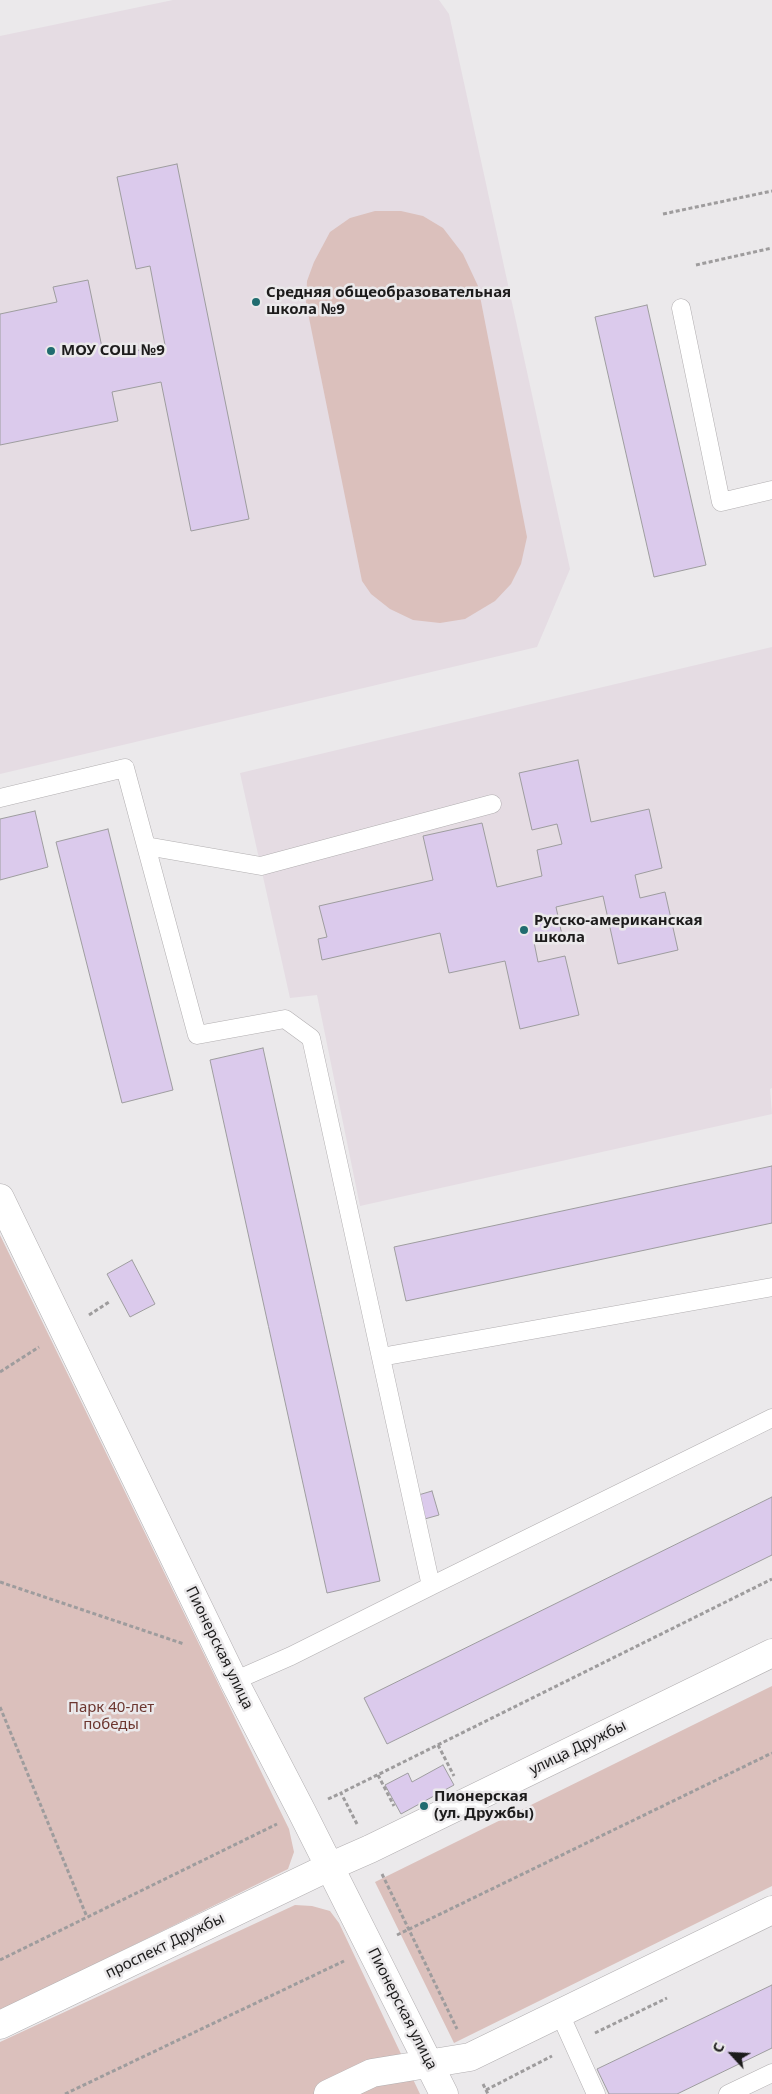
<!DOCTYPE html>
<html>
<head>
<meta charset="utf-8">
<style>
	body { margin:0 }
	#map { position:relative; width:772px; height:2094px; overflow:hidden; background:#ebe9eb; font-family:"Noto Sans",sans-serif }
	canvas { display:block }
	.north { position:absolute; left:707px; top:2029px; width:50px; height:50px; -webkit-text-stroke:4px #ebe9eb; paint-order:stroke; rotate:295deg; font-size:14px; font-weight:700; line-height:20px; text-align:center; color:#1d1c1c }
	.north::after { content:''; display:block; margin:auto; width:18px; height:22px; background:#1d1c1c; clip-path:polygon(50% 0,100% 100%,50% 72%,0 100%) }
</style>
</head>
<body>
<div id="map">
<canvas width="772" height="2094"></canvas>
<div class="north">С</div>
</div>
<script>
const ctx = document.querySelector('canvas').getContext('2d');
ctx.lineJoin = 'round';
function fill(path, color) { ctx.fillStyle = color; ctx.fill(path, 'evenodd'); }
const poly = rows => new Path2D(rows.map(r => 'M' + r).join(''));
function stroke(path, color, width, dash) { ctx.strokeStyle = color; ctx.lineWidth = width; ctx.lineCap = dash ? 'butt' : 'round'; ctx.setLineDash(dash || []); ctx.stroke(path); }
function write(font, color, halo, rows, align = 'center') {
  ctx.font = font + ' "Noto Sans",sans-serif'; ctx.lineWidth = 5; ctx.setLineDash([]); ctx.textBaseline = 'middle'; ctx.strokeStyle = halo; ctx.fillStyle = color; for (const [text, x, y, turn = 0] of rows) {
    ctx.save(); ctx.translate(x, y); ctx.rotate((+turn || 0) * Math.PI / 180); ctx.textAlign = isNaN(turn) ? turn : align; if (halo) ctx.strokeText(text, 0, 0); ctx.fillText(text, 0, 0); ctx.restore();
  }
}
fill(poly([
	[173,0,439,0,449,14,570,569,537,647,0,774,0,36],
	[772,647,772,1088,770,1089,772,1114,360,1206,317,995,290,998,240,773]
]), '#e5dce3');
fill(poly([
	[375,211,401,211,423,216,443,228,463,254,478,286,527,537,521,564,511,584,495,601,465,619,440,623,413,620,390,609,371,594,362,581,306,303,307,281,314,262,330,232,350,218],
	[0,1235,289,1829,294,1852,288,1869,0,2011],
	[772,1686,772,1886,454,2043,375,1882],
	[295,1905,312,1906,330,1911,339,1923,420,2094,0,2094,0,2042]
]), '#dbc0bc');
const building = poly([
	[177,164,249,519,191,531,161,382,112,392,118,421,0,445,0,314,57,302,53,287,88,280,104,357,165,345,150,266,136,269,117,177,177,164],
	[647,305,706,565,654,577,595,317,647,305],
	[578,760,591,822,649,809,662,868,635,875,640,898,665,892,678,950,618,964,603,896,556,907,562,935,534,942,538,962,565,956,579,1015,520,1029,505,961,449,973,440,933,322,960,318,939,327,937,319,906,433,880,423,836,482,823,497,887,542,876,537,850,562,844,557,824,532,830,519,773,578,760],
	[35,811,48,867,0,880,0,819,35,811],
	[108,829,173,1090,122,1103,56,842,108,829],
	[263,1048,380,1581,327,1593,210,1060,263,1048],
	[772,1166,772,1223,406,1301,394,1247,772,1166],
	[132,1260,155,1304,130,1317,107,1274,132,1260],
	[432,1491,439,1515,421,1520,415,1496,432,1491],
	[772,1497,772,1555,387,1744,364,1698,772,1497],
	[443,1765,454,1785,401,1814,385,1785,408,1773,412,1782,443,1765],
	[772,1985,772,2048,677,2094,609,2094,597,2069,772,1985]
]);
fill(building, '#dbcaec');
stroke(building, '#9e9d9f', 1);
const lane = poly([
	[681,308,721,502,772,490],
	[0,798,125,768,197,1035,285,1019,311,1038,431,1586,772,1418],
	[146,846,261,866,492,804],
	[381,1357,772,1287],
	[234,1681,291,1656,431,1586],
	[560,2014,596,2094],
	[728,2094,772,2073]
]);
const street = poly([
	[0,1198,234,1681,302,1812,444,2094],
	[0,2025,329,1867,370,1849,772,1653],
	[328,2094,372,2073,470,2057,772,1910]
]);
stroke(lane, '#b2afb1', 19);
stroke(street, '#b2afb1', 29);
stroke(poly([
	[663,214,772,191],
	[696,265,772,248],
	[89,1315,109,1302],
	[0,1372,39,1347],
	[0,1582,184,1644],
	[0,1707,87,1917],
	[438,1745,454,1776],
	[378,1775,394,1806],
	[328,1799,341,1793],
	[357,1824,341,1793,772,1579],
	[382,1874,457,2029],
	[397,1935,772,1753],
	[0,1960,277,1824],
	[595,2033,667,1998],
	[483,2084,488,2094],
	[486,2090,552,2056],
	[65,2094,344,1961]
]), '#9e9c9d', 3, [4, 2.5]);
stroke(lane, '#fff', 18);
stroke(street, '#fff', 28);
for (const [x, y, r, color] of [
	[256,302,5,"#206c6f"],
	[51,351,5,"#206c6f"],
	[524,930,5,"#206c6f"],
	[424,1806,5,"#206c6f"]
]) { const dot = new Path2D(); dot.arc(x, y, r, 0, 2 * Math.PI); ctx.fillStyle = color; ctx.fill(dot); stroke(dot, '#ebe9eb', 2); }
write('bold 15px', '#1d1c1c', '#ebe9eb', [
	["Средняя общеобразовательная",266,293],
	["школа №9",266,310],
	["МОУ СОШ №9",61,351],
	["Русско-американская",534,921],
	["школа",534,938],
	["Пионерская",434,1797],
	["(ул. Дружбы)",434,1814]
], 'left');
write('15px', '#1d1c1c', '#ebe9eb', [
	["Пионерская улица",219,1648,64],
	["улица Дружбы",578,1748,-26],
	["проспект Дружбы",165,1946,-26],
	["Пионерская улица",402,2009,63]
]);
write('15px', '#6c362f', '#ebe9eb', [
	["Парк 40-лет",111,1708],
	["победы",111,1725]
]);
</script>
</body>
</html>
